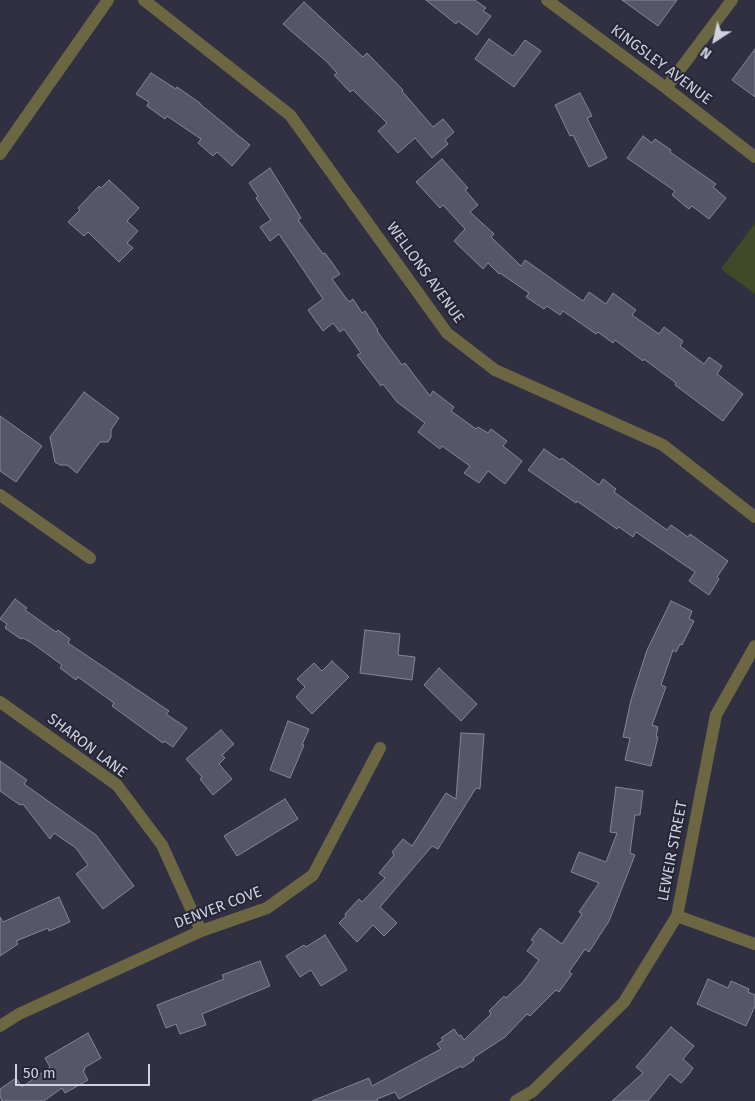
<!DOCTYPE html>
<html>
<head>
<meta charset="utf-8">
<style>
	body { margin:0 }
	#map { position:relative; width:755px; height:1101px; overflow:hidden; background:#303042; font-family:"Fira Sans",sans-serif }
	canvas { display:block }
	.north { position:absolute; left:690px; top:15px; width:50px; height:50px; -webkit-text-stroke:4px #262638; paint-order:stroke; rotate:215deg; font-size:14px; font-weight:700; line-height:20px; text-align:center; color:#d0d1dd }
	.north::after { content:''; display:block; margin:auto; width:18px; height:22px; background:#d0d1dd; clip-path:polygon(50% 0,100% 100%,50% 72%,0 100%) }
	.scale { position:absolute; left:15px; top:1064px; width:135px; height:22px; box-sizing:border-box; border:2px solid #d0d1dd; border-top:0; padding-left:6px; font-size:15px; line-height:18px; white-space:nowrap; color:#d0d1dd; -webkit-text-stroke:4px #262638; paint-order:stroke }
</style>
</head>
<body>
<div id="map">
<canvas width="755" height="1101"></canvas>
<div class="north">N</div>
<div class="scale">50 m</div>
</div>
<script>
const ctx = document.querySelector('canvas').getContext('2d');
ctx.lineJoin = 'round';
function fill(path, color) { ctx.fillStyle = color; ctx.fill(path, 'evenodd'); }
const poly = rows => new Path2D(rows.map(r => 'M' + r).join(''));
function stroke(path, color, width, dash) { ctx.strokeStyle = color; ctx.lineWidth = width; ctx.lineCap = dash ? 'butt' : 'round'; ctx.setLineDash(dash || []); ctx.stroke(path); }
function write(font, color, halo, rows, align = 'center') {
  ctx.font = font + ' "Fira Sans",sans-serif'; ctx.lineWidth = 4; ctx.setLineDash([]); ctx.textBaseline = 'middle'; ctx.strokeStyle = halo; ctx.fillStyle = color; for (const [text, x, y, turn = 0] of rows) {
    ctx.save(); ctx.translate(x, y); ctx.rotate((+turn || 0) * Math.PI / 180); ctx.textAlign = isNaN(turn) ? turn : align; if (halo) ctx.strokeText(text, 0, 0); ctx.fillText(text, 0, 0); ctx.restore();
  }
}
fill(poly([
	[755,223,755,294,721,269]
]), '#424928');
const building = poly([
	[426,0,475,0,486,8,483,11,491,16,477,35,458,21,456,24,426,0],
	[622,0,677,0,658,26,622,0],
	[304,2,363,57,367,53,403,90,402,91,433,127,443,119,454,132,445,140,448,144,432,158,415,138,398,153,378,131,387,123,353,90,350,92,334,75,337,73,326,61,283,24,304,2],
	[489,39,513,56,525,40,541,51,514,87,475,59,489,39],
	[755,49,755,97,732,80,755,49],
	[151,73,176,89,177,87,200,103,200,104,250,145,232,166,217,152,213,156,198,143,201,139,167,116,165,119,147,106,149,102,136,94,151,73],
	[580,93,592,116,587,118,607,158,589,167,573,135,570,136,555,105,580,93],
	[643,136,652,143,655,139,671,150,670,152,716,184,713,187,726,198,709,219,692,206,689,209,685,206,672,195,675,191,627,158,643,136],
	[442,159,468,188,465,190,478,205,470,212,494,234,491,237,521,266,525,260,583,301,589,292,606,304,613,293,636,310,632,315,659,334,664,327,683,341,680,346,704,364,709,357,722,366,717,374,743,394,723,421,675,385,676,383,644,359,643,361,615,340,613,343,598,332,596,334,563,311,560,315,547,306,544,309,526,297,529,293,500,273,499,274,488,263,483,269,454,241,465,229,443,205,440,208,416,182,442,159],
	[270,168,301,218,298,220,323,254,325,253,340,274,332,279,349,302,353,299,362,313,365,311,378,330,377,331,402,365,405,363,430,396,433,391,454,407,451,411,476,429,478,427,488,433,491,429,507,441,503,446,522,461,505,484,488,471,479,483,464,473,470,466,442,446,440,449,418,432,425,423,397,402,383,384,381,386,357,355,361,353,344,329,340,332,333,323,323,331,308,310,323,299,279,234,270,241,260,227,271,220,256,198,258,196,249,183,270,168],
	[109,180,139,208,127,221,138,231,127,243,133,248,119,262,88,232,84,236,68,222,80,210,78,208,99,186,101,188,109,180],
	[84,392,119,418,111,430,111,437,108,442,100,442,77,473,67,465,60,465,55,462,50,437,84,392],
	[0,416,42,446,16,482,0,471,0,416],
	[544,449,560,460,562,458,599,485,603,479,616,489,614,492,667,530,671,525,688,537,690,534,728,561,717,577,719,579,709,595,689,581,695,572,636,532,633,537,619,527,617,529,577,501,576,503,528,470,544,449],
	[15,599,27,608,25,610,56,632,58,630,70,639,68,643,169,711,166,714,187,728,173,747,164,741,163,743,112,706,114,703,78,677,76,680,60,668,62,665,32,643,23,638,21,639,5,628,7,624,0,619,15,599],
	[671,601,692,611,689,619,694,621,682,645,680,644,676,652,673,650,661,685,666,687,652,725,658,727,656,737,658,737,651,766,625,760,630,738,623,737,631,700,647,650,671,601],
	[365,630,400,634,398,655,415,657,412,680,360,673,365,630],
	[332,661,349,677,312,714,296,697,305,687,297,679,314,663,322,671,332,661],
	[439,668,477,704,461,721,424,685,439,668],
	[288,721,309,729,302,745,304,745,290,778,270,770,288,721],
	[221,730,234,744,222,755,225,758,219,764,232,779,213,795,200,779,202,777,186,759,221,730],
	[461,733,484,734,480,789,476,788,438,849,432,846,380,907,397,923,384,936,373,925,357,942,339,923,346,916,345,914,359,899,362,902,385,878,379,873,394,855,392,852,403,839,412,846,446,793,456,799,461,733],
	[0,761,27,780,24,784,96,835,134,886,103,909,76,874,88,865,76,848,54,833,50,839,23,804,20,805,0,791,0,761],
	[616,787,643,791,640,815,635,815,630,853,635,855,609,921,589,952,585,949,569,972,572,974,559,992,556,990,530,1016,527,1014,505,1037,473,1058,474,1060,462,1068,461,1066,399,1099,395,1092,377,1099,378,1101,312,1101,369,1078,372,1086,441,1049,437,1044,443,1040,441,1038,454,1029,459,1036,461,1035,464,1040,491,1014,489,1011,504,996,506,998,523,982,539,960,527,951,534,942,531,940,540,928,562,944,582,914,579,912,599,883,571,872,579,852,606,862,617,833,610,832,616,787],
	[285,799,298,819,237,856,224,836,285,799],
	[59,897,70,922,49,931,48,928,16,941,18,944,0,956,0,917,3,922,59,897],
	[325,935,347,970,321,986,311,970,300,977,286,956,304,945,306,947,325,935],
	[260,961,270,986,202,1014,206,1025,180,1034,176,1024,166,1028,157,1005,224,979,222,975,260,961],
	[708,979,728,988,731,981,749,989,748,992,755,995,755,1006,746,1026,697,1004,708,979],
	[671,1027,694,1046,683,1059,693,1068,689,1074,681,1083,670,1074,648,1101,612,1101,643,1073,636,1067,671,1027],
	[88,1033,101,1058,84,1068,85,1070,83,1071,88,1080,65,1093,62,1088,44,1101,2,1101,0,1096,0,1089,16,1078,22,1087,50,1067,45,1058,88,1033]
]);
fill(building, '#56566b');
stroke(building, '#85859b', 1);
stroke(poly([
	[144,0,290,115,447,333,495,370,663,445,755,517],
	[547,0,666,88,755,157],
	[666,88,732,0],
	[0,154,108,0],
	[0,495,90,558],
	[0,702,117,785,162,845,201,931],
	[677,916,755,944],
	[0,1026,19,1014,201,931,267,908,313,875,380,748],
	[516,1101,533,1091,624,1002,677,916,716,715,755,646]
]), '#6d6643', 12);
write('15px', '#d0d1dd', '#262638', [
	["KINGSLEY AVENUE",661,65,37],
	["WELLONS AVENUE",425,273,54],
	["SHARON LANE",87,746,37],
	["LEWEIR STREET",673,851,-79],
	["DENVER COVE",218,908,-21]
]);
</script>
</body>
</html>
